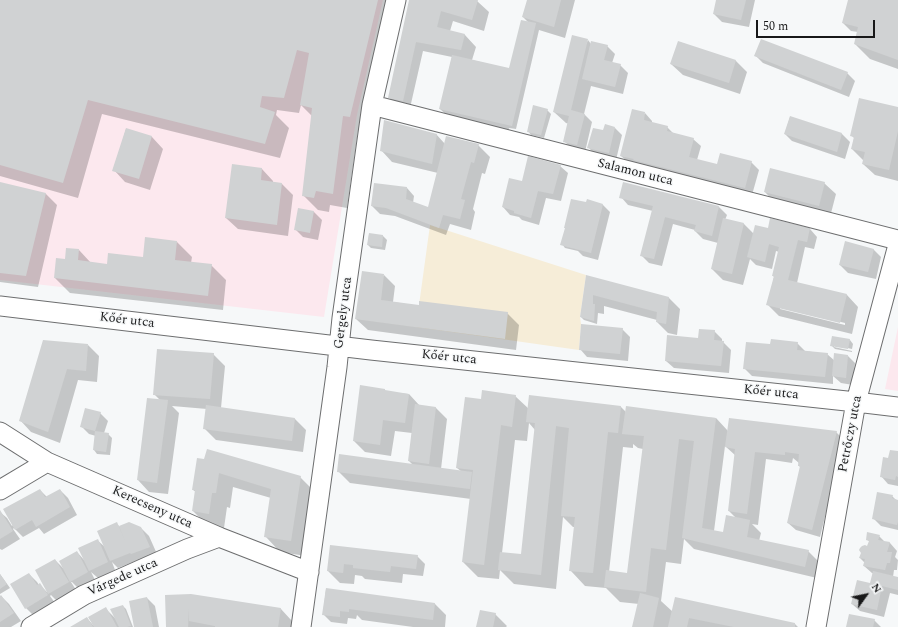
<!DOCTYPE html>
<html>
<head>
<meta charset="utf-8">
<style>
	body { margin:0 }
	#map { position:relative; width:898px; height:627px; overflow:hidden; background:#f6f8f9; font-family:Spectral,serif }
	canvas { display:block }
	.north { position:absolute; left:846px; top:575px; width:40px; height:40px; -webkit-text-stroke:3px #f6f8f9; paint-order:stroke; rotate:57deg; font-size:11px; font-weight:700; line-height:16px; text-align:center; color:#181819 }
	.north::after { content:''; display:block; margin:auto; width:14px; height:18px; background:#181819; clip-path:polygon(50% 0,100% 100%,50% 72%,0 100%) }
	.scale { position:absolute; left:756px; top:20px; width:119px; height:18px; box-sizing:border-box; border:2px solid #181819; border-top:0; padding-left:5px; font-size:12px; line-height:14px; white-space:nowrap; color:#181819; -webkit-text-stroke:3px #f6f8f9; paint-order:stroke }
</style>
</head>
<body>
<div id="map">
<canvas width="898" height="627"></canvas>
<div class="north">N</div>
<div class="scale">50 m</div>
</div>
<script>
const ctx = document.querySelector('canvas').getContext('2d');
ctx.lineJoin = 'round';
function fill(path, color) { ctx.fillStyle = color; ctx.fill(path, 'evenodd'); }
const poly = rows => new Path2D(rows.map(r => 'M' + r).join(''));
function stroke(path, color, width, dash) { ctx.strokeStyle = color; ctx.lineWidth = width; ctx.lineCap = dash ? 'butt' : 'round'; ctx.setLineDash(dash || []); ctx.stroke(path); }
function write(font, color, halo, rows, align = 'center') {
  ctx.font = font + ' Spectral,serif'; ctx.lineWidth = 3; ctx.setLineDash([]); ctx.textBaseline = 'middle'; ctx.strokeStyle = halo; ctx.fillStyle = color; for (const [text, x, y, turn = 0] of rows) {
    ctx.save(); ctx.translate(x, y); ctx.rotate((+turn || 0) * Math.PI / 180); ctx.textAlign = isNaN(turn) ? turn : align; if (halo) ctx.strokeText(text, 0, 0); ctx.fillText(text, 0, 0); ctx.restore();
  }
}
fill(poly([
	[0,0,383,0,357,115,324,317,0,280],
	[898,327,898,391,885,389]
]), '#fce8ee');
fill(poly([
	[430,225,586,275,580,317,581,324,579,350,416,327]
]), '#f6edd8');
fill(poly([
	[0,0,396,0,365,131,358,131,347,208,330,205,329,212,318,210,303,195,312,116,301,105,299,113,277,110,276,115,289,128,280,158,102,114,78,198,0,176],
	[410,0,474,0,477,1,489,12,484,31,453,21,450,31,465,35,476,47,472,60,509,69,529,23,523,17,528,0,575,0,565,38,539,30,516,129,509,128,508,133,452,120,440,109,452,57,423,51,410,108,396,105,389,97],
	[717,0,755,0,749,27,722,22,714,14],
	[849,0,898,0,898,69,870,59,855,44,858,32,851,31,843,23],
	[588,40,591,44,607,46,615,54,612,63,620,65,628,73,623,94,591,86,584,114,592,122,585,152,572,149,564,141,569,124,566,123,554,112],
	[679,42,736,61,747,72,740,94,683,75,671,64],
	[756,56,847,73,855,81,849,97,763,63],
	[898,108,898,181,875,175,863,164,864,161,852,149,854,138,852,136],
	[547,110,551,114,544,138,531,135,528,131],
	[645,113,652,121,652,123,667,127,674,134,693,139,701,146,697,160,718,165,751,162,759,170,752,195,629,163,621,156],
	[790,117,842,134,850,142,845,159,792,141,785,134],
	[615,128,622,135,616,160,596,156,589,148,604,132],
	[126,129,152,137,163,149,150,190,125,182,114,170],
	[436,134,445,144,478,145,490,157,485,174,482,173,473,209,475,212,471,230,450,224,446,235,395,216,380,214,372,206,407,188,414,196,413,203,429,209,438,173,392,162,381,150],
	[233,165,262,169,273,181,273,183,282,184,293,195,288,236,238,229,226,218],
	[560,166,568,173,561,201,546,198,539,225,522,220,519,217,510,215,503,207,523,182],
	[0,183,46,194,57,205,38,287,0,282],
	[824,183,836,194,830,217,776,204,765,192],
	[624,184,719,207,727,215,725,220,744,224,754,234,768,230,771,219,810,229,817,237,814,249,805,247,797,283,847,295,858,307,852,334,779,316,768,305,774,277,773,276,779,252,776,251,772,269,756,265,750,259,743,285,723,280,712,269,718,243,703,239,695,231,695,230,673,224,662,266,649,263,641,255,653,211,628,205,621,197],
	[780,307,845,323,845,325,780,309],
	[587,203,603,205,610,212,598,260,583,256,578,251,565,248,562,244],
	[299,209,314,212,322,220,318,240,303,237,295,229],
	[369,234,383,236,387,240,385,250,371,248,368,245],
	[177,242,192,257,191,263,211,265,226,280,223,310,70,293,55,278,66,260,79,250,91,263,108,265,144,258],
	[873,249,881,257,876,279,848,273,840,265],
	[384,275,395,286,393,302,419,306,507,313,519,325,516,350,368,330,356,319],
	[587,276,669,298,680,309,677,335,668,333,657,322,657,320,604,306,604,314,598,313,597,324,584,320,581,317],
	[622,329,630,337,628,361,587,357,580,349],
	[714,331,722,339,722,342,723,342,731,350,729,373,674,368,666,361],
	[850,340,853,344,852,349,834,345,834,347,852,351,852,352,835,349,831,345],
	[797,343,805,351,827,354,835,361,848,356,855,363,853,385,841,383,833,376,833,384,752,376,744,368,771,345],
	[88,345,99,356,97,382,78,380,60,443,31,432,20,420],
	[213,354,225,366,221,408,295,419,306,430,303,452,216,440,204,428,207,409,172,406,179,413,168,494,149,492,138,480,148,399,160,400,154,394],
	[387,392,409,394,420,406,436,408,447,419,441,469,462,472,457,468,482,400,515,396,529,409,530,396,621,407,626,412,716,418,728,431,836,432,848,444,834,480,820,537,796,530,788,523,801,468,799,466,799,463,793,458,792,463,766,459,758,525,752,524,761,533,759,541,808,551,820,563,817,578,694,549,684,539,681,564,666,562,661,601,673,612,795,624,798,627,633,627,639,604,620,602,606,588,585,586,571,571,575,527,573,527,563,517,556,589,514,584,500,570,499,579,478,577,463,562,471,499,350,483,338,471,413,465,409,461,412,433,395,431,391,456,365,452,354,441],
	[529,423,535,430,522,556,502,553,515,440,527,441],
	[633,444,638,448,643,449,628,574,609,572,623,447,633,448],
	[725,446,736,456,729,511,736,518,724,534,714,531],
	[100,413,108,421,104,433,108,434,112,438,110,455,97,454,94,450,96,436,89,434,81,426],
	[898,452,898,486,888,484,881,476,889,460],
	[198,459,300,477,315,492,306,556,280,552,266,537,271,498,233,487,230,508,227,507,224,528,208,526,193,511,196,492,193,490],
	[40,490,47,497,60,490,68,498,77,515,44,534,39,528,23,537,14,528,13,529,20,539,2,550,0,549,0,512,7,518,12,526],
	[892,496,896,500,898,501,898,530,881,526,873,518],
	[116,523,120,527,141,528,149,536,157,554,140,561,138,560,118,568,112,562,115,570,98,578,91,572,95,580,79,589,72,582,71,582,76,590,57,601,51,595,50,596,55,603,34,616,26,608,12,585,29,574,37,582,39,585,40,585,47,592,55,560,63,568,77,552,85,561,97,540,105,547],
	[879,536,886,543,890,543,897,551,895,557,898,560,897,570,894,570,893,577,898,578,898,595,890,593,884,617,860,611,852,604,871,584,874,574,872,573,864,566,865,563,860,558,868,547,870,542,867,539],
	[331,546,417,556,425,564,423,576,403,574,402,583,365,579,362,576,355,575,354,584,340,583,328,571],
	[0,574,10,588,0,594],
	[326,589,435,604,446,615,445,627,413,627,362,620,357,615,356,619,348,618,347,624,331,622,323,614],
	[1,596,9,604,21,621,11,627,0,627,0,597],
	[166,596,281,609,292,621,291,627,167,627],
	[147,598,155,606,159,627,135,627],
	[123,606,126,609,133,627,72,627,87,618,93,625,106,609,115,618],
	[495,614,507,626,506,627,477,627],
	[874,620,881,627,847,627]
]), '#0003');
fill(poly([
	[0,0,378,0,350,117,343,116,333,194,316,191,314,198,302,196,312,108,300,105,309,53,297,50,284,98,262,96,260,107,275,112,265,144,88,100,63,183,0,165],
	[409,0,478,0,472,20,441,11,437,27,465,34,461,50,416,42,403,101,388,98],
	[527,0,561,0,554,27,522,17],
	[716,0,746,0,741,20,713,14],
	[848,0,898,0,898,60,854,44,858,27,842,23],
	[521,20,536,23,512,126,439,109,452,55,509,68],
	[572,35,588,39,571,110,585,114,577,145,563,142,569,116,553,112],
	[761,39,848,72,841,90,754,56],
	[591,41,608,45,604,60,621,64,615,87,582,79],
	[678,41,736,60,729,83,670,64],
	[859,98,898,107,898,131,889,170,862,164,865,152,851,149,854,137,850,136],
	[533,105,548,109,541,135,527,132],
	[632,109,645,112,644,120,668,126,667,131,694,138,689,157,717,164,720,153,752,161,745,188,633,160,634,159,620,156],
	[790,116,842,133,837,152,784,134],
	[384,120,437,134,432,164,380,151],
	[605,124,615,127,609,153,587,148,593,128,603,130],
	[126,128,152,136,139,179,112,171],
	[446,136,479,144,474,163,471,162,461,199,465,200,460,219,443,215,439,228,386,208,371,206,374,183,407,187,406,199,428,207],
	[528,156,561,165,553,194,538,191,531,218,514,213,514,211,502,207,509,178,522,181],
	[232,164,262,168,261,180,282,183,277,225,225,218],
	[770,168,825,182,819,206,764,192],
	[0,182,46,193,26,276,0,273],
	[623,182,719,206,712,236,694,231,696,225,665,217,654,259,640,256,653,206,619,198],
	[571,199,586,202,587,199,603,204,591,253,560,245,565,228,564,228],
	[298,208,314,211,310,233,294,230],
	[723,218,744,223,732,274,711,269],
	[770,218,810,228,807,242,798,240,788,280,847,294,840,323,766,305,774,276,772,276,779,247,769,244,765,262,747,257,755,225,768,228],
	[369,233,383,235,382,247,367,245],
	[145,237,177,241,175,260,212,264,208,296,54,278,56,258,65,259,66,248,79,249,78,260,107,264,108,253,143,257],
	[845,241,874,249,868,272,839,265],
	[362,271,384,274,381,300,419,305,419,301,508,312,505,339,355,319],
	[586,275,669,297,666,324,656,322,657,312,593,295,593,304,595,304,594,321,580,317],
	[581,324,623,328,620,354,579,350],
	[699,329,715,330,714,340,724,341,721,366,665,361,667,335,698,338],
	[832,336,850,339,848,349,830,346],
	[771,339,798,342,797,350,828,353,825,377,743,369,746,342,770,344],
	[43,340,88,344,86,371,67,369,48,432,19,421],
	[157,349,214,353,210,399,153,395],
	[834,353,848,355,846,378,832,376],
	[360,385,385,389,385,390,409,394,405,423,383,420,380,445,353,441],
	[482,390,516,395,512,427,501,425,484,565,462,562,473,470,456,468,465,397,481,399],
	[529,395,621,406,618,433,608,432,593,573,569,571,575,517,561,516,569,428,556,426,541,575,498,570,500,552,521,554,535,423,526,422],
	[147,398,168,400,157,483,137,480],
	[415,404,436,407,429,464,408,461],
	[206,405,295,418,292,441,203,429],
	[626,406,716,418,702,528,723,532,726,515,750,520,747,537,809,550,805,567,682,538,694,441,679,439,666,550,651,548,646,592,604,587,606,570,627,573,644,436,622,434],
	[85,408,101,412,95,431,80,427],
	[729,418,837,431,812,530,787,523,800,466,798,466,799,454,785,452,785,455,755,452,747,514,728,511,735,449,725,447],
	[95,431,109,433,106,452,93,450],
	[207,449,301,476,291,541,264,537,271,489,219,473,216,493,212,493,209,514,192,511,195,490,192,490,197,458,204,459],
	[890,450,898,451,898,477,896,476,895,480,880,477,883,457,888,458],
	[339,454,472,472,470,489,337,472],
	[40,489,45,497,60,489,70,507,36,527,32,520,15,530,3,509],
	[877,492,893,495,892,498,898,500,898,522,897,525,872,519],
	[0,510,13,531,0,539],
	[117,522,125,541,119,526,129,522,141,527,150,547,131,554,130,553,110,561,97,531],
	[867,532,880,535,878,540,890,542,887,552,892,552,890,563,887,563,885,570,863,566,865,559,859,558,861,553,859,550,860,548,862,546,865,545,867,546,869,541,866,540],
	[98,539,108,562,89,571,78,548],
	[330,545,418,555,416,569,391,566,390,572,353,568,353,565,344,564,343,573,327,571],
	[77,551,88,572,70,582,59,561],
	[55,559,69,582,48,594,35,570],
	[873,571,898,577,898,590,882,586,877,610,851,604,857,580,870,583],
	[29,573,37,585,40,583,48,595,25,609,10,584],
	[0,574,7,584,0,589],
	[326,588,435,603,433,620,349,609,349,612,340,611,340,617,322,615],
	[640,593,659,598,653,627,632,627],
	[191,594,281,608,278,627,215,627,215,626,189,621,189,608,188,627,166,627,165,595],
	[1,595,14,613,0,622,0,596],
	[147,597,153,627,134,627,129,601],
	[675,597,795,623,795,627,734,627,689,618,687,627,668,627],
	[123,605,131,626,127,627,119,627,110,609],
	[106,607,117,627,94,627,88,617],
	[480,610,496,613,493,627,476,627],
	[849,614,875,619,873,627,846,627],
	[87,617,93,627,70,627]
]), '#d0d2d3');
const street = poly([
	[372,105,898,240],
	[0,306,371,350,856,402,898,407],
	[0,432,47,462,219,537,309,572],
	[0,490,47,462],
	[31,627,84,595,187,549,219,537],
	[301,627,337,367,342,318,372,105,396,0],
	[816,627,856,402,898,245]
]);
stroke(street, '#6d6e6f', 21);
stroke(street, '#fff', 19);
write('13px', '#181819', '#f6f8f9', [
	["Salamon utca",635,173,14],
	["Gergely utca",344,313,-83],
	["Kőér utca",127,321,7],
	["Kőér utca",449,358,6],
	["Kőér utca",771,393,6],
	["Petrőczy utca",851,434,-79],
	["Kerecseny utca",152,508,24],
	["Várgede utca",123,578,-24]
]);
</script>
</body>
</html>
